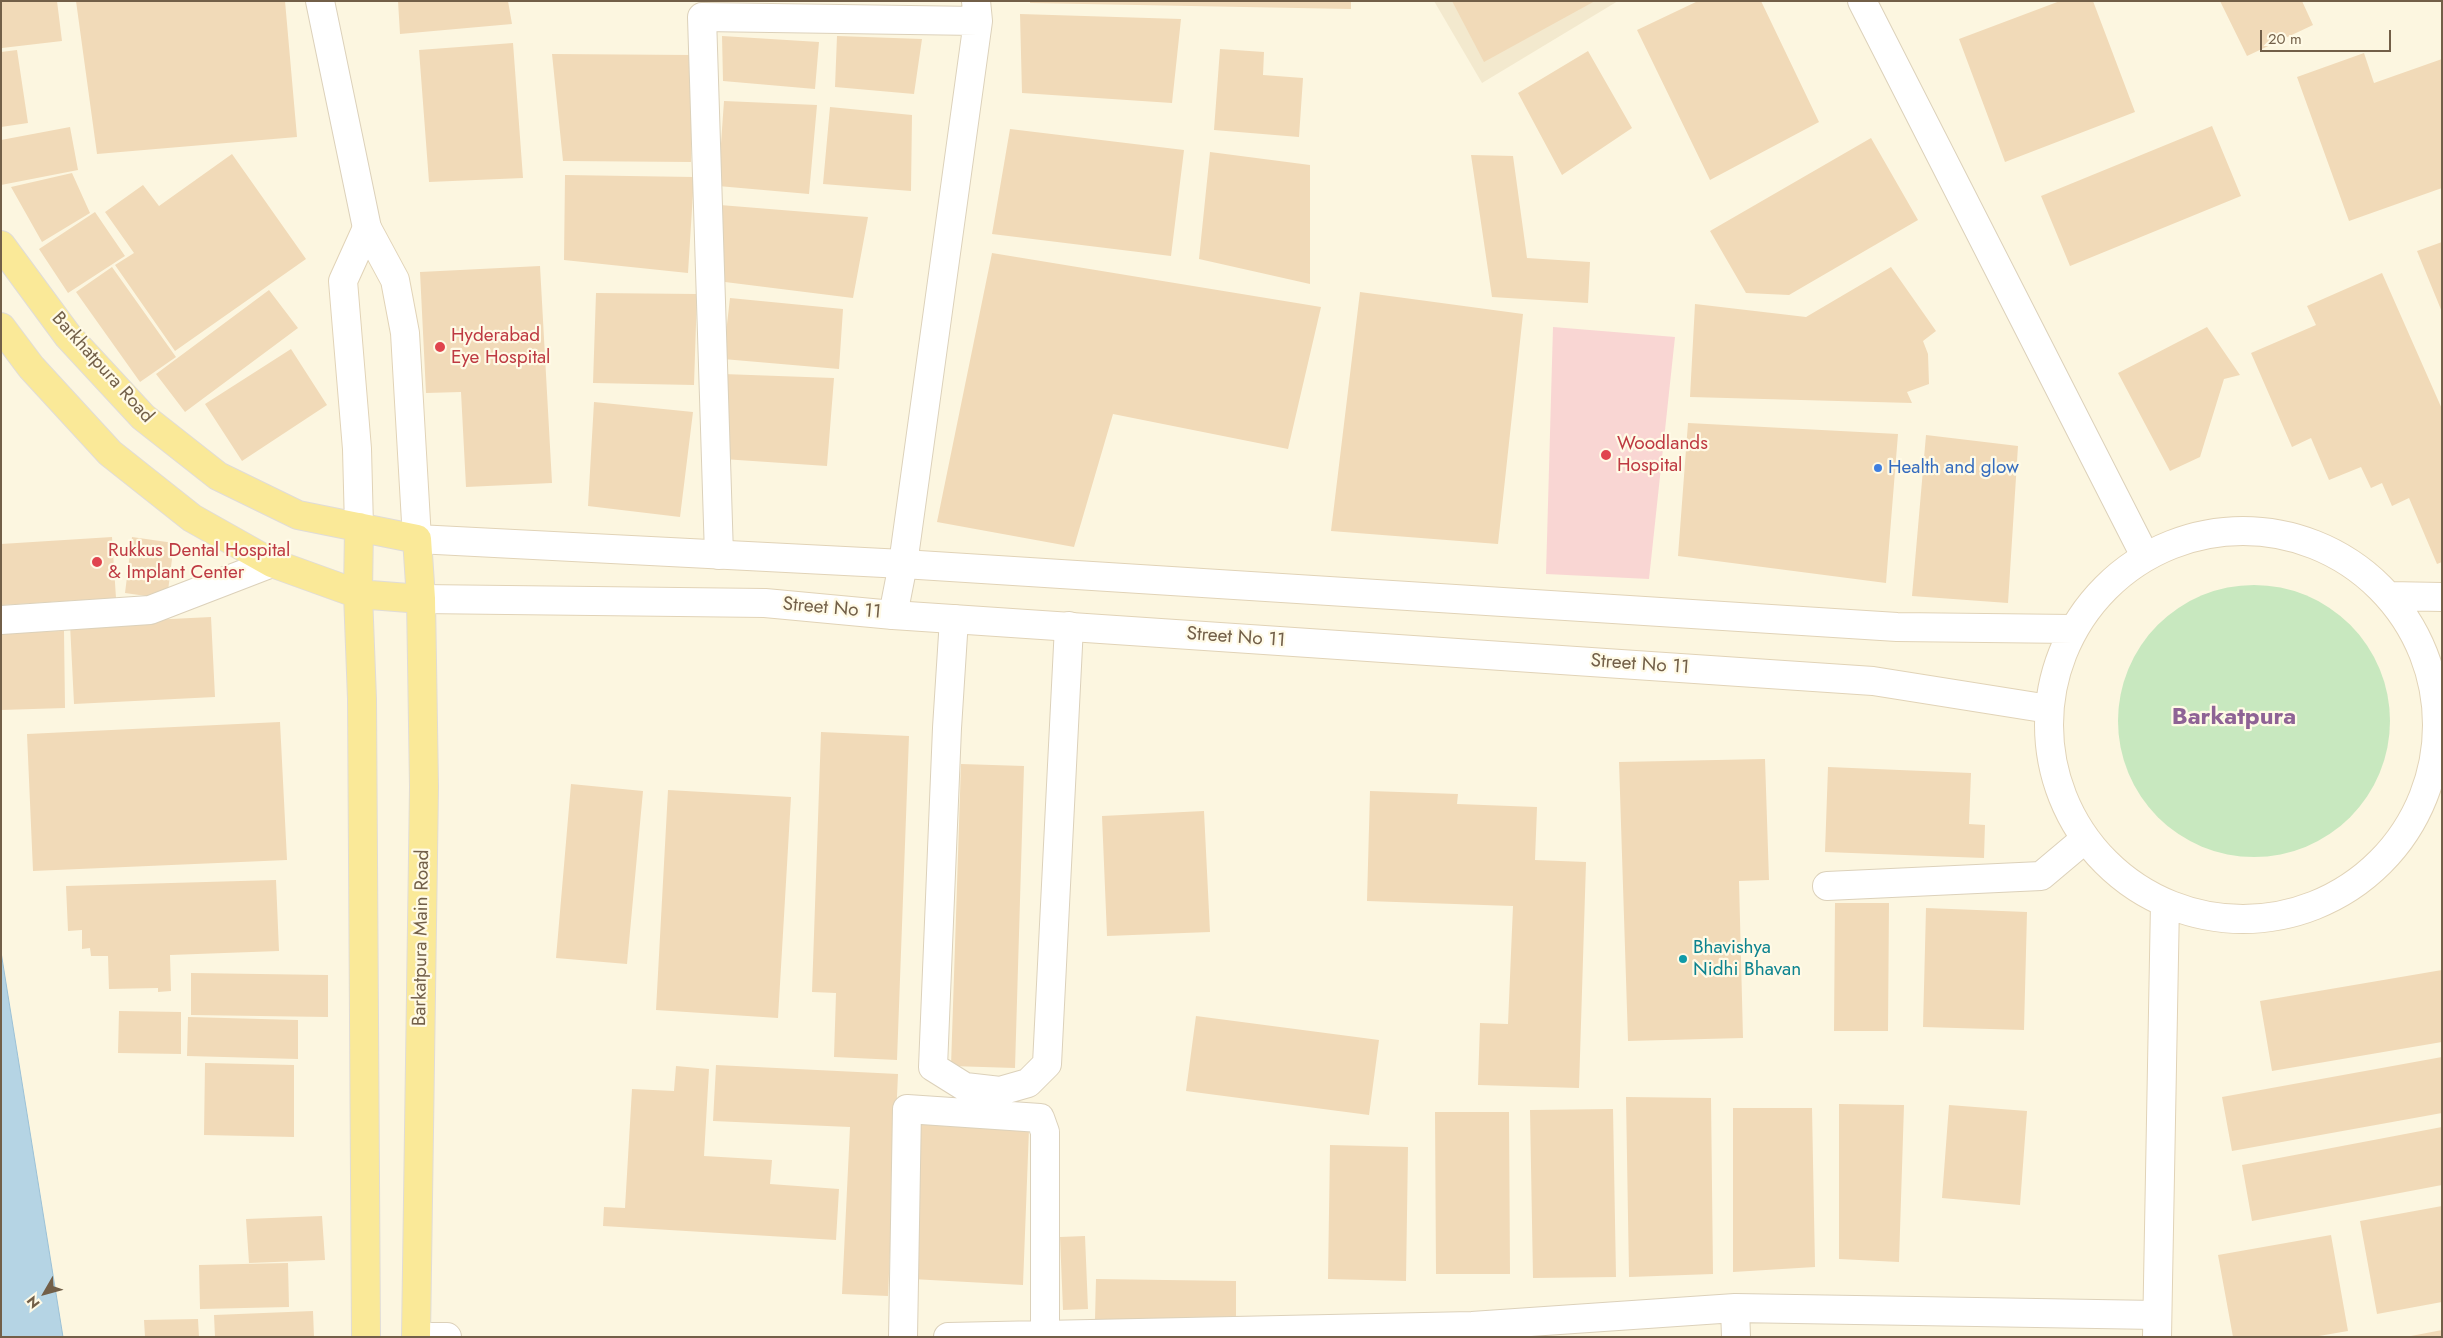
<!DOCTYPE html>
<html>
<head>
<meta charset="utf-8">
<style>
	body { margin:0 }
	#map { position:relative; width:2443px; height:1338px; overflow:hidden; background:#fcf6e0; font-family:Jost,sans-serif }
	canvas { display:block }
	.frame { position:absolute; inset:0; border:2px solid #725f48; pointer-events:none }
	.north { position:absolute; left:20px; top:1268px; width:50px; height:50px; -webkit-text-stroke:4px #fffae6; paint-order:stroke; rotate:232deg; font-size:14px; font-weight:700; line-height:20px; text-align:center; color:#725f48 }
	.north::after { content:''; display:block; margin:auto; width:18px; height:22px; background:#725f48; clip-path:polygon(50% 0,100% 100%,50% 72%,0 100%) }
	.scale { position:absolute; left:2260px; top:30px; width:131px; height:22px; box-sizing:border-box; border:2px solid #725f48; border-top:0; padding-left:6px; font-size:15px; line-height:18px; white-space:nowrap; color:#725f48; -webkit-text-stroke:4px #fffae6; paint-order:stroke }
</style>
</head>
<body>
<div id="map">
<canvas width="2443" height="1338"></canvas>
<div class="frame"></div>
<div class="north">N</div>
<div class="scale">20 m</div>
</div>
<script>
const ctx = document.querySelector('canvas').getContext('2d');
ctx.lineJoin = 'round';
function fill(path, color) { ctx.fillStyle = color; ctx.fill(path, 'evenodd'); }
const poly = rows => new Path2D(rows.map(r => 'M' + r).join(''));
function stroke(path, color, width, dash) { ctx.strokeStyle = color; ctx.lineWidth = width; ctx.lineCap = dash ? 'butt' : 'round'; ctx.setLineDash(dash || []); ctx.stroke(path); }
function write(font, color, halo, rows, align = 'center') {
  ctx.font = font + ' Jost,sans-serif'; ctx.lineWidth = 4.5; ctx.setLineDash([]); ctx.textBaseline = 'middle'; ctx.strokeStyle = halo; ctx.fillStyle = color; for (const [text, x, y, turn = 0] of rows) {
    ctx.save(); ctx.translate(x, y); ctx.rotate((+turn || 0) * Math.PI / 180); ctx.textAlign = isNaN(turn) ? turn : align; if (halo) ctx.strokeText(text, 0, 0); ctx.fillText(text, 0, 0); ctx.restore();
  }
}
fill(poly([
	[1434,1,1618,1,1482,83]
]), '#f3e9ce');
fill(poly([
	[1553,327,1675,337,1649,579,1546,574]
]), '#f9d6d3');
fill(poly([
	'2118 721a136 136 0 1 1 272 0a136 136 0 1 1-272 0Z'
]), '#c8e8bf');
const water = poly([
	[1,952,63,1337,1,1337,1,952]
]);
fill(water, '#b5d4e4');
stroke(water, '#9cc1d6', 1);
fill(poly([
	[1,1,57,1,62,41,2,48],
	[76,1,285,1,297,137,97,154],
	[398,1,508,1,512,24,400,34],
	[1030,1,1351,1,1351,9,1030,3],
	[1452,1,1595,1,1484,62],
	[1698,1,1761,1,1819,122,1710,180,1637,30],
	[2060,1,2093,1,2135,112,2005,162,1959,39],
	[2220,1,2302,1,2313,25,2247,56],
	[1020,14,1181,19,1172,103,1022,93],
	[722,36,819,42,815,89,723,81],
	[837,36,922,39,914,94,835,87],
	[513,43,523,178,429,182,419,50],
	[1220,49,1264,52,1263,75,1303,78,1299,137,1214,130],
	[17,50,28,123,1,127,1,52],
	[1588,51,1632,128,1562,175,1518,93],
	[2364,53,2374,83,2442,59,2442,188,2349,221,2297,77],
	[552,54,692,55,691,162,563,161],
	[724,101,817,105,809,194,718,186],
	[830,107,912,115,911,191,823,184],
	[2212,126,2241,196,2070,266,2041,196],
	[70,127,78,170,1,185,1,140],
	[1010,129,1184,150,1171,256,992,234],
	[1871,138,1918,220,1789,295,1746,293,1710,231],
	[1210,152,1310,165,1310,284,1199,259],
	[232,154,306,259,175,351,115,265,134,253,105,212,143,185,159,206],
	[1471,155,1513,156,1527,258,1590,262,1588,303,1492,297],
	[72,173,90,213,42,242,11,187],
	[565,175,694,177,688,273,564,260],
	[720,205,868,217,853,298,725,282],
	[95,212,125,256,68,293,39,249],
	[2442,242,2442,312,2417,251],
	[992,253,1321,307,1288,449,1113,414,1074,547,937,522],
	[540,266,552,483,466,487,461,392,426,393,420,272],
	[112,267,176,357,140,382,76,292],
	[1891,267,1936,331,1923,341,1928,354,1929,384,1907,392,1912,403,1690,397,1695,304,1806,317],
	[2382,273,2442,409,2442,562,2437,564,2409,498,2392,506,2382,483,2371,488,2361,467,2329,480,2311,438,2292,447,2251,353,2316,325,2307,306],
	[269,290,298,328,185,412,156,374],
	[1360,292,1523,314,1498,544,1331,531],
	[596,293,697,294,694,385,593,383],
	[730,298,843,309,839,369,723,359],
	[2207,327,2240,375,2224,379,2200,457,2170,471,2118,373],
	[291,349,327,405,242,461,205,404],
	[723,374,834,378,827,466,723,459],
	[594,402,693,412,680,517,588,506],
	[1688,423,1898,434,1886,583,1678,556],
	[1926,435,2018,446,2008,603,1912,596],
	[112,537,116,598,2,605,1,544],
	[132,537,174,543,167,599,125,593],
	[211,617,215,697,74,704,70,624],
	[64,631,65,708,1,710,1,632],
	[280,722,287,860,33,871,27,734],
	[821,732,909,736,897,1060,834,1057,836,993,812,992],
	[1765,759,1769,880,1739,881,1743,1038,1628,1041,1619,762],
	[961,764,1024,766,1015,1068,951,1066],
	[1828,767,1971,773,1969,824,1985,825,1984,858,1825,852],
	[571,784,643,791,627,964,556,958],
	[668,790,791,797,778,1018,656,1010],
	[1370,791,1458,794,1457,804,1537,807,1535,860,1586,862,1579,1088,1478,1085,1480,1023,1508,1024,1513,906,1367,901],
	[1204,811,1210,932,1107,936,1102,816],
	[276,880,279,951,170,955,171,991,158,992,158,988,109,989,108,956,91,956,90,948,82,949,82,930,68,931,66,886],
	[1835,903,1889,903,1888,1031,1834,1031],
	[1926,908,2027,912,2024,1030,1923,1027],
	[2442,970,2442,1042,2272,1071,2260,1001],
	[191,973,328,975,328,1017,191,1015],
	[119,1011,181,1012,181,1054,118,1053],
	[1196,1016,1379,1040,1369,1115,1186,1091],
	[188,1017,298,1020,298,1059,187,1056],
	[2442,1057,2442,1113,2232,1151,2222,1097],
	[205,1063,294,1065,294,1137,204,1135],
	[716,1065,898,1074,888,1296,842,1294,850,1127,713,1121],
	[676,1066,709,1069,704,1156,772,1160,770,1184,839,1189,836,1240,603,1226,604,1207,625,1208,632,1089,674,1091],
	[1626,1097,1711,1098,1713,1274,1629,1277],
	[1839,1104,1904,1105,1899,1262,1839,1259],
	[1949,1105,2027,1111,2020,1205,1942,1198],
	[1733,1108,1812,1108,1815,1267,1733,1272],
	[1613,1109,1616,1277,1533,1278,1530,1110],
	[1435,1112,1509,1112,1510,1274,1436,1274],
	[918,1124,1029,1129,1023,1285,912,1279],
	[2442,1127,2442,1185,2252,1221,2242,1165],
	[1330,1145,1408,1147,1406,1281,1328,1279],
	[2442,1206,2442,1302,2377,1314,2360,1221],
	[322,1216,325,1260,249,1263,246,1219],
	[2331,1235,2348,1331,2313,1337,2233,1337,2218,1255],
	[1085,1236,1088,1309,1063,1310,1060,1237],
	[288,1263,289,1307,200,1309,199,1265],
	[1096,1279,1236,1281,1236,1320,1095,1319],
	[313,1311,314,1337,215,1337,214,1315],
	[198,1319,199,1337,145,1337,144,1320],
	[2442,1330,2442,1337,2411,1337,2411,1336]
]), '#f1dab8');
const street = poly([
	[320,1,367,228],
	[1862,1,2145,556],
	[719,555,702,17,978,21],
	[893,615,903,564,978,21,976,1],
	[954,619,947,728,933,1067,965,1087,1000,1091,1028,1083,1047,1064,1069,626],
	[1,620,150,610,272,563],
	[1827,886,2041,876,2085,839],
	[1735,1308,1736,1337],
	[416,1337,447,1337],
	[903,1337,907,1109,1040,1118,1045,1132,1045,1333],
	[948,1337,1472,1326,1735,1308,2157,1315]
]);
const secondary = poly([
	[367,228,395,280,405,333,417,539,903,564,1897,627,2073,629],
	[359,527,357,449,343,281,367,228],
	'2049 725a194 194 0 1 1 388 0a194 194 0 1 1-388 0Z',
	[2389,596,2442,597],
	[421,599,765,603,893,615,1873,681,2049,709],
	[2157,1337,2165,903]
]);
const primary = poly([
	[1,245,68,336,143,417,218,476,298,515,417,539,421,599,424,787,416,1337],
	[1,327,31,367,110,453,192,518,272,563,358,594,421,599],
	[359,527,358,594,362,699,366,1337]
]);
stroke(street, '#dcd1ba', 30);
stroke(secondary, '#e1d3b7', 30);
stroke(primary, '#e0dcd7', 30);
stroke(street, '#fff', 28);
stroke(secondary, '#fff', 28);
stroke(primary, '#fae998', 28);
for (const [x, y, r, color] of [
	[440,347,6,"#e0444e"],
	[1606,455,6,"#e0444e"],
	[1878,468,5,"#3f7fe0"],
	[97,562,6,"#e0444e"],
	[1683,959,5,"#0f9aa8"]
]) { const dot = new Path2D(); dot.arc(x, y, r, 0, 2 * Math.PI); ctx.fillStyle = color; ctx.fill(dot); stroke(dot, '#fffae6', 2); }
write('19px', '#be3a42', '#fffae6', [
	["Hyderabad",451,336],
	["Eye Hospital",451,358],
	["Woodlands",1617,444],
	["Hospital",1617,466],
	["Rukkus Dental Hospital",108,551],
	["& Implant Center",108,573]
], 'left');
write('19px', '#725f48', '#fffae6', [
	["Barkhatpura Road",102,368,48],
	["Street No 11",832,609,5],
	["Street No 11",1236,638,4],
	["Street No 11",1640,665,4],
	["Barkatpura Main Road",422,938,-89]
]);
write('19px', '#366cbe', '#fffae6', [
	["Health and glow",1888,468]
], 'left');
write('19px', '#0d838f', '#fffae6', [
	["Bhavishya",1693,948],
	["Nidhi Bhavan",1693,970]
], 'left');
write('bold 24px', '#8e6395', '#fffae6', [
	["Barkatpura",2234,718]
]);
</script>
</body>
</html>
